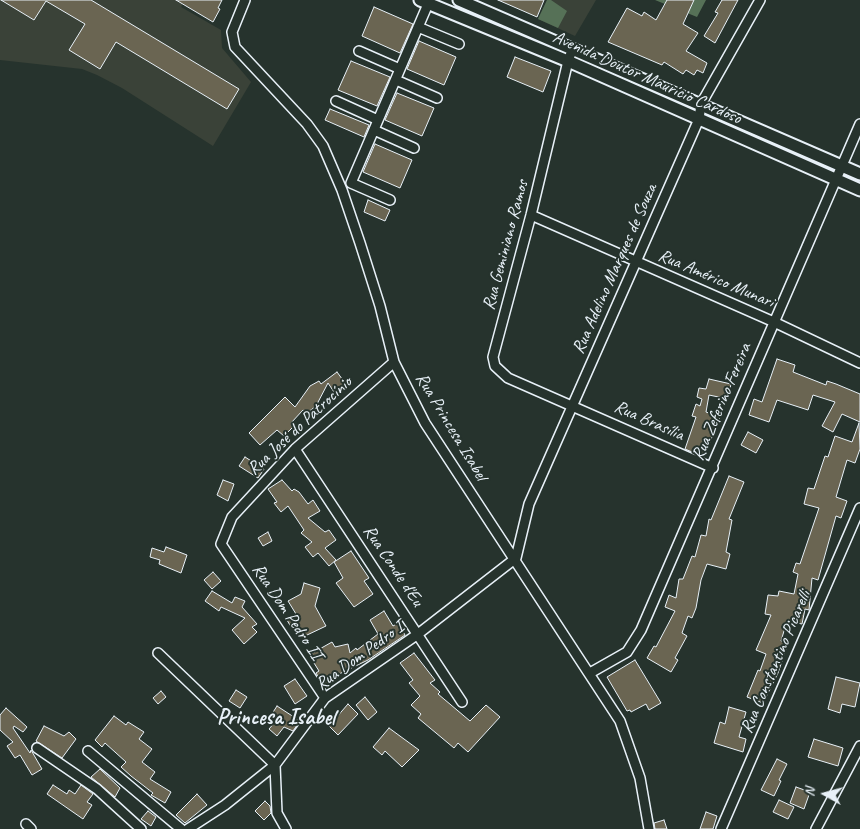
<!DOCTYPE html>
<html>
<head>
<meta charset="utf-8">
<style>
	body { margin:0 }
	#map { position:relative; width:860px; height:829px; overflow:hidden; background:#26332d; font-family:Caveat,sans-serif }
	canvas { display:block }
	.north { position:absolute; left:800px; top:769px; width:50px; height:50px; -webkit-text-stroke:4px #26332d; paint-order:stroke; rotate:277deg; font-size:14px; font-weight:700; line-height:20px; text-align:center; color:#e8f1f8 }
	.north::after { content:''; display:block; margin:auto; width:18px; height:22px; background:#e8f1f8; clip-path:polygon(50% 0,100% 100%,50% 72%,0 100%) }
</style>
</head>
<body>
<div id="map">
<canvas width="860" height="829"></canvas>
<div class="north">N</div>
</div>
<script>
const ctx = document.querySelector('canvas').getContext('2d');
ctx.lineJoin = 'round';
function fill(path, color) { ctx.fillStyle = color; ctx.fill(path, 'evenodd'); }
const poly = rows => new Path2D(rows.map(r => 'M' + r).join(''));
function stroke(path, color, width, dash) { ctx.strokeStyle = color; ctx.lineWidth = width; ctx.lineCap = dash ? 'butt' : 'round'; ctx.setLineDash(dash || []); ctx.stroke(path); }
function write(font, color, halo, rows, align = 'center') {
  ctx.font = font + ' Caveat,sans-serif'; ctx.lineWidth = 4; ctx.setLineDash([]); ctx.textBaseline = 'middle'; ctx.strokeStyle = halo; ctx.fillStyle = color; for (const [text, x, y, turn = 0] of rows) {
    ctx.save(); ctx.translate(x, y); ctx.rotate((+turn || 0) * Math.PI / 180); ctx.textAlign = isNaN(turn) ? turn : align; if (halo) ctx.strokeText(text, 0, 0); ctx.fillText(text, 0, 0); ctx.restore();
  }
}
fill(poly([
	[0,0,185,0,181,7,221,30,222,48,251,82,213,146,122,88,97,75,82,69,0,60],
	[547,0,596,0,575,36,538,19]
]), '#3a4238');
fill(poly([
	[547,0,551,0,567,11,558,28,538,19],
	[655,0,706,0,697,17]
]), '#567157');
const building = poly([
	[1,0,91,0,239,89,227,109,116,42,100,69,69,50,85,24,46,1,34,20,1,0],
	[176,0,222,0,218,8,220,9,213,22,176,0],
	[498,0,544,0,537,17,498,0],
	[667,0,694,0,683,24,698,33,686,51,707,63,703,73,697,70,694,75,686,70,683,74,664,62,662,65,608,42,627,8,642,16,644,12,656,20,667,0],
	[722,0,738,0,715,43,704,36,718,13,715,12,722,0],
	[374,7,413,24,400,53,362,36,374,7],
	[419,41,456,57,444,85,407,69,419,41],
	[515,57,551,71,543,92,507,77,515,57],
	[351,61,390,77,377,106,338,90,351,61],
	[397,93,434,108,422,136,385,120,397,93],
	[330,109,369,125,364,137,325,120,330,109],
	[375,144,412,160,400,188,363,172,375,144],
	[368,200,390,210,385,221,364,212,368,200],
	[777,359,795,365,793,372,826,385,827,381,836,384,860,394,860,422,842,414,833,432,822,426,835,402,813,395,808,410,777,400,769,422,749,415,754,399,762,402,777,359],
	[337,372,348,387,336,395,328,383,316,406,307,413,303,410,291,423,294,426,284,436,277,430,260,445,249,433,285,397,295,407,310,386,319,381,321,384,337,372],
	[709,379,731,384,728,399,709,395,706,412,720,417,704,457,685,449,696,417,692,416,696,404,700,406,702,399,697,397,699,388,706,389,709,379],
	[859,423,860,449,855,463,847,460,836,497,847,501,841,518,836,516,818,580,812,578,809,610,805,609,802,624,787,621,781,641,788,643,778,673,763,703,747,697,758,670,760,671,766,654,756,650,771,615,765,614,768,595,778,596,779,591,794,594,798,574,793,572,796,563,800,564,819,508,804,504,808,488,814,489,825,456,828,457,835,436,852,442,859,423],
	[748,432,763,440,756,453,741,445,748,432],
	[245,457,264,469,258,478,239,466,245,457],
	[729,476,744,482,729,519,732,520,726,552,730,554,726,569,707,564,701,580,696,608,692,618,688,616,682,633,687,636,675,658,678,660,671,672,647,658,654,646,656,647,675,611,665,607,669,595,676,598,679,579,683,579,692,556,695,557,701,535,706,536,709,519,711,520,729,476],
	[223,480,234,484,228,501,217,495,223,480],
	[282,480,292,491,294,489,299,492,308,504,313,500,320,511,308,518,325,532,329,530,336,540,325,548,336,560,329,566,318,553,313,557,305,547,312,542,301,533,304,530,288,506,281,512,274,503,277,502,268,489,282,480],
	[268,532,272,541,263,546,258,538,268,532],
	[166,547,187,555,181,573,159,564,160,560,150,557,152,548,164,552,166,547],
	[351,551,369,578,364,581,373,594,354,607,336,583,343,578,334,562,351,551],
	[213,572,221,581,212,589,204,580,213,572],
	[304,583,320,588,315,606,326,626,305,636,297,624,291,627,287,620,296,614,288,601,301,594,304,583],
	[212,591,232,603,235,597,245,601,242,607,257,624,252,627,257,632,244,644,232,630,245,618,221,607,219,611,205,601,212,591],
	[384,611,393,626,398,623,405,635,368,660,335,676,336,678,324,686,316,673,319,671,309,655,332,642,335,647,348,644,350,653,356,648,357,650,378,634,370,620,384,611],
	[414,653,435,680,430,683,440,692,438,694,470,721,486,705,500,717,468,752,458,743,454,748,418,718,421,714,411,705,420,696,409,683,413,680,400,663,414,653],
	[635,660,661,703,649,710,646,704,631,712,630,710,627,711,607,677,635,660],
	[836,677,860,683,855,707,842,704,840,713,828,709,836,677],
	[295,679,307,696,295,704,284,686,295,679],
	[236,690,247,697,240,708,229,701,236,690],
	[161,691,166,697,158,704,153,698,161,691],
	[365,697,377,712,368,720,356,705,365,697],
	[348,704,358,714,338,735,329,726,348,704],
	[277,706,300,721,293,731,284,727,277,736,269,729,276,721,270,717,277,706],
	[729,707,746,712,739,737,746,739,743,752,714,743,720,722,725,724,729,707],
	[6,708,27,727,23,732,14,726,13,728,30,753,31,750,42,769,32,775,20,755,15,758,7,746,13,742,0,730,0,715,6,708],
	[114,716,126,725,128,722,144,732,139,739,152,749,142,762,155,772,150,779,171,792,165,803,151,795,153,793,131,776,121,767,126,762,105,743,102,747,95,740,114,716],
	[44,726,64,736,69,732,76,739,62,758,36,741,44,726],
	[389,728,419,750,402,767,385,751,382,755,373,747,389,728],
	[814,739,843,748,838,766,808,757,814,739],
	[777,759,787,764,779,780,781,781,774,796,761,790,777,759],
	[100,769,120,788,115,797,91,777,100,769],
	[53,785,67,794,69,790,75,794,81,785,93,794,87,802,92,805,83,819,47,794,53,785],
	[796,787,810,792,804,809,790,803,796,787],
	[197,794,207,805,185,823,176,815,197,794],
	[779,800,794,807,788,819,773,812,779,800],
	[265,801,270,806,271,813,264,820,255,811,265,801],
	[148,811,156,817,151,826,141,819,148,811],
	[706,812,717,816,713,829,700,829,706,812],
	[664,820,667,829,655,829,654,823,664,820]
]);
fill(building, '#6a6552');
stroke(building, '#e8f1f8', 1);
const minor = poly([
	[245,0,232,32,235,47,307,124,323,146,342,190,360,243,380,306,394,362,425,423,620,721,640,778,649,829],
	[418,27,459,44],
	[573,48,568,61,531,215,493,357,495,366,508,378,713,468],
	[359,51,400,69],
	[396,80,437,98],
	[336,101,378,120],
	[374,130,414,148],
	[390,200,351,183,428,4],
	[531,215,774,322,860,363],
	[295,449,462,702],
	[158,653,275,765,277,813,286,829],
	[590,673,627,652,641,630,860,124],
	[325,698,221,544,232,517,295,449,394,362],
	[37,748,97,789,141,829],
	[88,751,181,829],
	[26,824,31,829],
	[188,829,225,805,275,765,325,698,418,634,516,558,529,504,699,119,701,104,760,0],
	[721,829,860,508],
	[816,829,860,746]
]);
const tertiary = poly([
	[420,0,568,61,860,190],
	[459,0,860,174]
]);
stroke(minor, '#e8f1f8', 12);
stroke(tertiary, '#e8f1f8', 15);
stroke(minor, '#26332d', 9);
stroke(tertiary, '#26332d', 11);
write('18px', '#e8f1f8', '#26332d', [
	["Avenida Doutor Maurício Cardoso",647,78,24],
	["Rua Geminiano Ramos",506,245,-75],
	["Rua Adelino Marques de Souza",615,269,-66],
	["Rua Américo Munari",716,279,23],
	["Rua Zeferino Fereira",722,402,-67],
	["Rua Brasília",649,421,24],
	["Rua José do Patrocínio",300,426,-43],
	["Rua Princesa Isabel",451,427,59],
	["Rua Conde d'Eu",393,566,56],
	["Rua Dom Pedro II",287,612,56],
	["Rua Dom Pedro I",360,656,-36],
	["Rua Constantino Picarelli",776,662,-67]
]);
write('bold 22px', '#e8f1f8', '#26332d', [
	["Princesa Isabel",276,718]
]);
</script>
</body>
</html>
